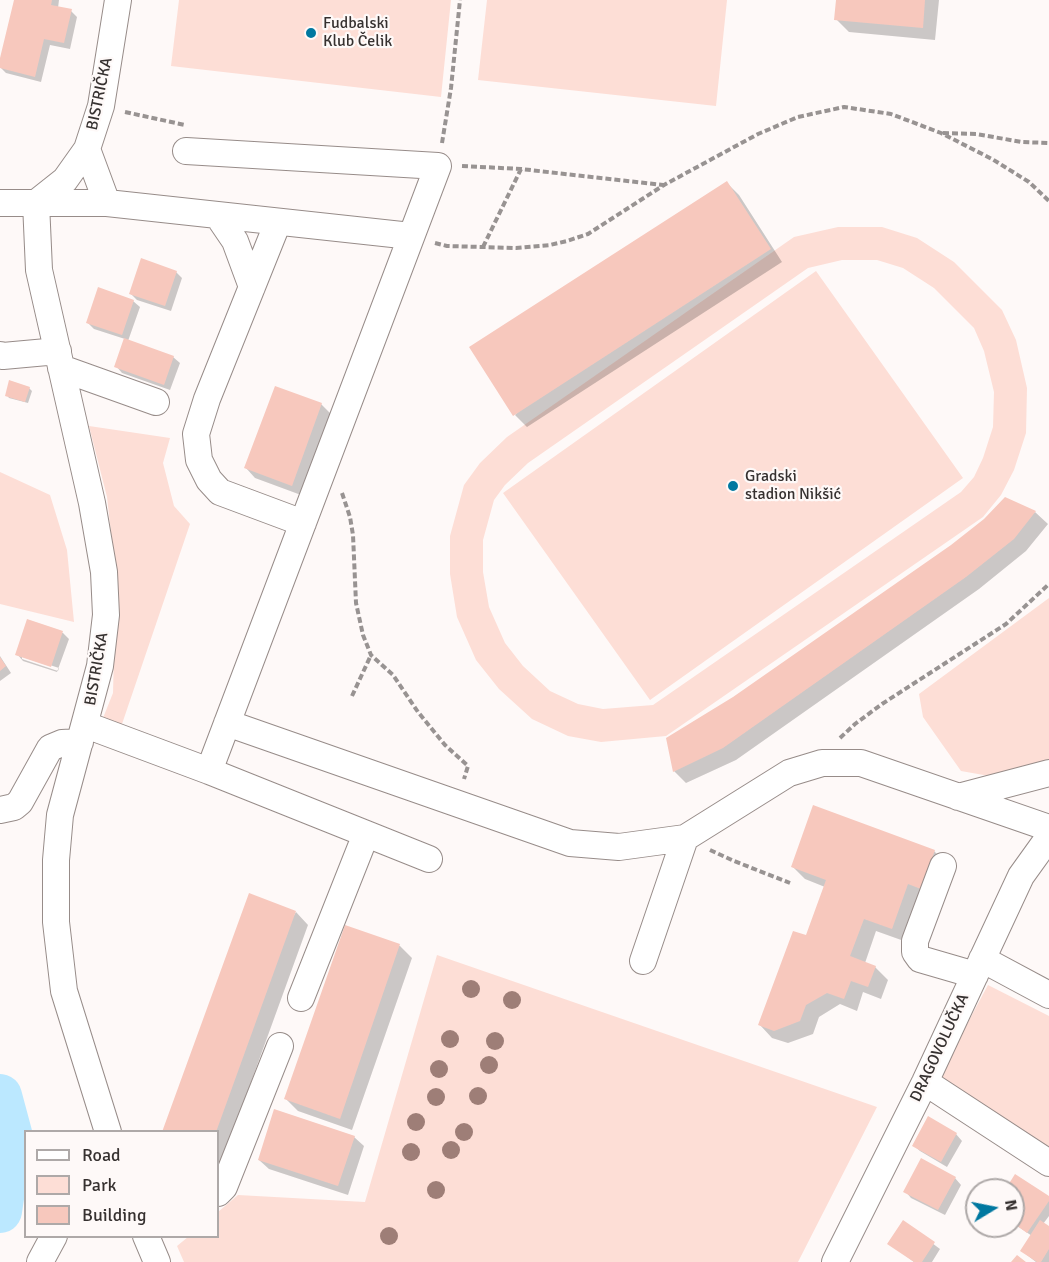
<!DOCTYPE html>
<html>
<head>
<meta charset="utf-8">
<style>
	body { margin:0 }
	#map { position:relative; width:1049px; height:1262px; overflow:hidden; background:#fef9f8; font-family:Signika,sans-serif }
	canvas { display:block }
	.legend { position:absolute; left:24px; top:1130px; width:195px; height:108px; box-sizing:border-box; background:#fef9f8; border:2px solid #aea9a8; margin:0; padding:8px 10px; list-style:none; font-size:18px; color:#363130 }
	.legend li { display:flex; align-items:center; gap:12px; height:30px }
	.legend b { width:30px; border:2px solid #aea9a8 }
	.north { position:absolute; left:965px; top:1178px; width:60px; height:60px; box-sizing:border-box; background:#fef9f8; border:2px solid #aea9a8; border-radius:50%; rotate:80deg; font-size:16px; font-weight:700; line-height:24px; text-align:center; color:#363130 }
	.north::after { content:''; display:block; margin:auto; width:21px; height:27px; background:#0078a0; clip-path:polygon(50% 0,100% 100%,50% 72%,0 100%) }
</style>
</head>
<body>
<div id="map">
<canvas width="1049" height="1262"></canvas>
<ul class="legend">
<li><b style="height:8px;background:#fff"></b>Road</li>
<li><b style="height:16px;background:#fdded6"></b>Park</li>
<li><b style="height:16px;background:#f7c8bd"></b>Building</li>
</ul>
<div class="north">N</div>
</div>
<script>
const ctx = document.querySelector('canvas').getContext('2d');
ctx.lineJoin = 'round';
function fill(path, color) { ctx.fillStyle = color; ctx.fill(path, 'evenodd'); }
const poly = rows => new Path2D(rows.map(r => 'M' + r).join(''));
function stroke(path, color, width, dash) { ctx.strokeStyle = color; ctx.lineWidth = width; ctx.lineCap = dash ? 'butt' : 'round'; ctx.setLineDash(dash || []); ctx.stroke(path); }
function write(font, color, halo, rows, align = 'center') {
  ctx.font = font + ' Signika,sans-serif'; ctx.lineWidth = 4.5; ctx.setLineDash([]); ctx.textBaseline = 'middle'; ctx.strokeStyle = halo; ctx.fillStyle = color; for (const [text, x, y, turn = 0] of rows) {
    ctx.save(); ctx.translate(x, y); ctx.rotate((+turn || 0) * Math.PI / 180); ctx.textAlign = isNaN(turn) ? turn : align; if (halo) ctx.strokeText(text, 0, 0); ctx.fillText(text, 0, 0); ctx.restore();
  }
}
fill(poly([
	[179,0,451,0,441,97,171,66],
	[487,0,727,0,716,106,478,80],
	[838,227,882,227,917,238,954,262,1002,310,1016,340,1027,388,1026,433,1014,470,1001,495,983,517,666,736,601,742,568,736,532,719,499,689,476,660,457,617,450,574,450,536,464,485,480,463,507,437,794,237],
	[842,260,877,260,903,268,934,288,974,328,984,351,994,392,993,427,983,458,974,477,961,492,653,705,603,709,578,704,550,691,523,666,505,643,489,607,483,572,483,540,494,500,505,485,528,463,808,268],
	[816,271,963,478,650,700,503,493],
	[89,426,170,438,163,463,174,506,190,524,122,724,103,718,113,693,116,578,107,497],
	[0,472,50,495,67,550,74,622,0,604],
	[1049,598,1049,766,1006,779,961,771,923,717,919,694],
	[437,955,877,1107,798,1262,184,1262,177,1246,188,1237,218,1236,218,1212,238,1195,365,1202],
	[988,985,1049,1016,1049,1149,938,1078]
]), '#fdded6');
fill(poly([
	[15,0,59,0,58,8,71,11,77,17,70,49,50,45,41,82,6,73,0,67],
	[838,0,939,0,935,40,849,32,836,19],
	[726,182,739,195,782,262,527,427,515,415],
	[176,272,182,278,171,311,137,300,131,294],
	[133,301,140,307,128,341,173,357,180,363,170,390,122,373,116,366,125,339,94,329,88,323],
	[29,388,32,391,28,403,9,398,7,395],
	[321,404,331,414,301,495,255,478,246,468],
	[1035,512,1048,524,1026,551,979,589,736,760,686,783,674,771],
	[28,621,63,633,69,639,57,672,23,661,17,654],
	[22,656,59,668,58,671,22,659],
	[0,656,11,673,0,681],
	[934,851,947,864,904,941,876,931,865,963,875,967,888,980,881,999,863,992,857,1011,840,1004,819,1017,813,1034,788,1043,772,1038,760,1025,807,937,825,887,805,879,793,867],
	[296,912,308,925,218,1173,218,1132,163,1132],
	[346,927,400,946,412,958,352,1130,298,1111,286,1099],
	[928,1118,956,1134,962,1141,947,1167,920,1151,913,1145],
	[354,1137,364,1146,348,1195,269,1169,259,1160],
	[1016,1176,1049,1198,1049,1216,1043,1224,1049,1228,1049,1262,1036,1262,1022,1251,1032,1236,1013,1223,1013,1190,1007,1190],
	[955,1178,961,1185,945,1215,911,1198,905,1191],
	[904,1222,940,1249,932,1262,914,1262,889,1243]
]), '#0003');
stroke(poly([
	[0,1096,11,1137,0,1211]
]), '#bbe8ff', 44);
fill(poly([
	[14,0,52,0,51,5,72,9,64,43,44,39,35,77,0,68,0,58],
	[836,0,925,0,923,28,834,20],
	[727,181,771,249,513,416,469,347],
	[141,258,177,271,165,306,129,294],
	[98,287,134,300,122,335,86,323],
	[124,338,174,356,164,385,114,367],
	[9,380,30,387,25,402,5,396],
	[275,386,322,403,292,486,244,468],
	[1005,497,1036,511,1014,539,966,577,723,748,673,772,666,738,733,697,951,545,984,519],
	[27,619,63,631,51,667,15,655],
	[0,657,6,666,0,671],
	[813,805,935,850,921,889,908,884,892,929,864,919,850,956,876,966,868,987,851,981,844,999,827,993,806,1005,800,1021,774,1031,758,1025,793,931,806,935,826,880,791,867],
	[249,893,296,911,216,1132,162,1132],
	[345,925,400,944,340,1119,284,1099],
	[274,1109,355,1136,338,1186,258,1160],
	[928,1116,957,1133,941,1162,912,1146],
	[921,1158,956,1177,938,1210,903,1192],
	[1015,1174,1049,1196,1049,1201,1027,1233,1013,1223,1013,1190,1005,1190],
	[903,1220,935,1242,922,1262,914,1262,887,1244],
	[1040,1220,1049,1226,1049,1249,1041,1262,1037,1262,1020,1251],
	[1017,1255,1026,1262,1011,1262]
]), '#f7c8bd');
const minor = poly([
	[87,149,107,203],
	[186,151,438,166,209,771],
	[0,203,36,203,65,180,87,149,101,106,118,0],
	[218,216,235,241,252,287],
	[278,222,207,399,196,434,199,460,209,480,220,492,303,523],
	[0,355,3,356,58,351],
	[61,368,156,402],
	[227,723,570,843,619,847,685,838,789,773,822,763,861,763,1049,828],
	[86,725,209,771,429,859],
	[958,797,1049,773],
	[0,810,14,807,20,802,50,748,62,743,80,742],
	[943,866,915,941,915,952,920,959,975,975],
	[982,959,1049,995],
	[643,961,685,838],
	[301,998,366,834],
	[925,1082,1049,1163],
	[108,1132,64,991,56,922,56,860,60,815,100,666,106,615,104,572,92,503,39,270,36,203,107,203,411,236],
	[218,1193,224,1187,280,1046],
	[146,1236,157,1262],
	[40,1262,54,1236],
	[835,1262,925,1082,1021,876,1049,837]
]);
stroke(minor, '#978c89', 28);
stroke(poly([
	[125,112,185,125],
	[943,133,976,134,1022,142,1049,143],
	[442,143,451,88,460,0],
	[462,166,521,169,663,185],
	[435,243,447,246,516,248,550,245,567,241,588,234,664,185,758,134,798,117,844,107,891,114,941,133,992,159,1029,182,1049,201],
	[483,247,521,169],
	[342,493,350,517,353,535,356,603,363,635,371,655,393,675,418,712,445,745,468,766,464,779],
	[352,696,371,655],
	[840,738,855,724,882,704,1006,624,1049,584],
	[710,850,734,861,790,883]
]), '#989392', 4, [6, 3]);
stroke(minor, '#fff', 26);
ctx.fillStyle = '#9e7e77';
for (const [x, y] of [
	[471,989],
	[512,1000],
	[450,1039],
	[495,1041],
	[489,1065],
	[439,1069],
	[478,1096],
	[436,1097],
	[416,1122],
	[464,1132],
	[451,1150],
	[411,1152],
	[436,1190],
	[389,1236]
]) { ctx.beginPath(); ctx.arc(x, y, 9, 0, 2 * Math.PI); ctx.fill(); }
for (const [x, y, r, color] of [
	[311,33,6,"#0078a0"],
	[733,486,6,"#0078a0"]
]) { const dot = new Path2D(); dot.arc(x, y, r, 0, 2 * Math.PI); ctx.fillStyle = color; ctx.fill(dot); stroke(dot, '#fef9f8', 2); }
write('16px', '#363130', '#fef9f8', [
	["Fudbalski",323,24],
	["Klub Čelik",323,42],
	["Gradski",745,477],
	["stadion Nikšić",745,495]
], 'left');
write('16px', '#363130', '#fef9f8', [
	["BISTRIČKA",100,94,-78],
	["BISTRIČKA",97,669,-80],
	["DRAGOVOLUČKA",940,1048,-65]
]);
</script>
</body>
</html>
